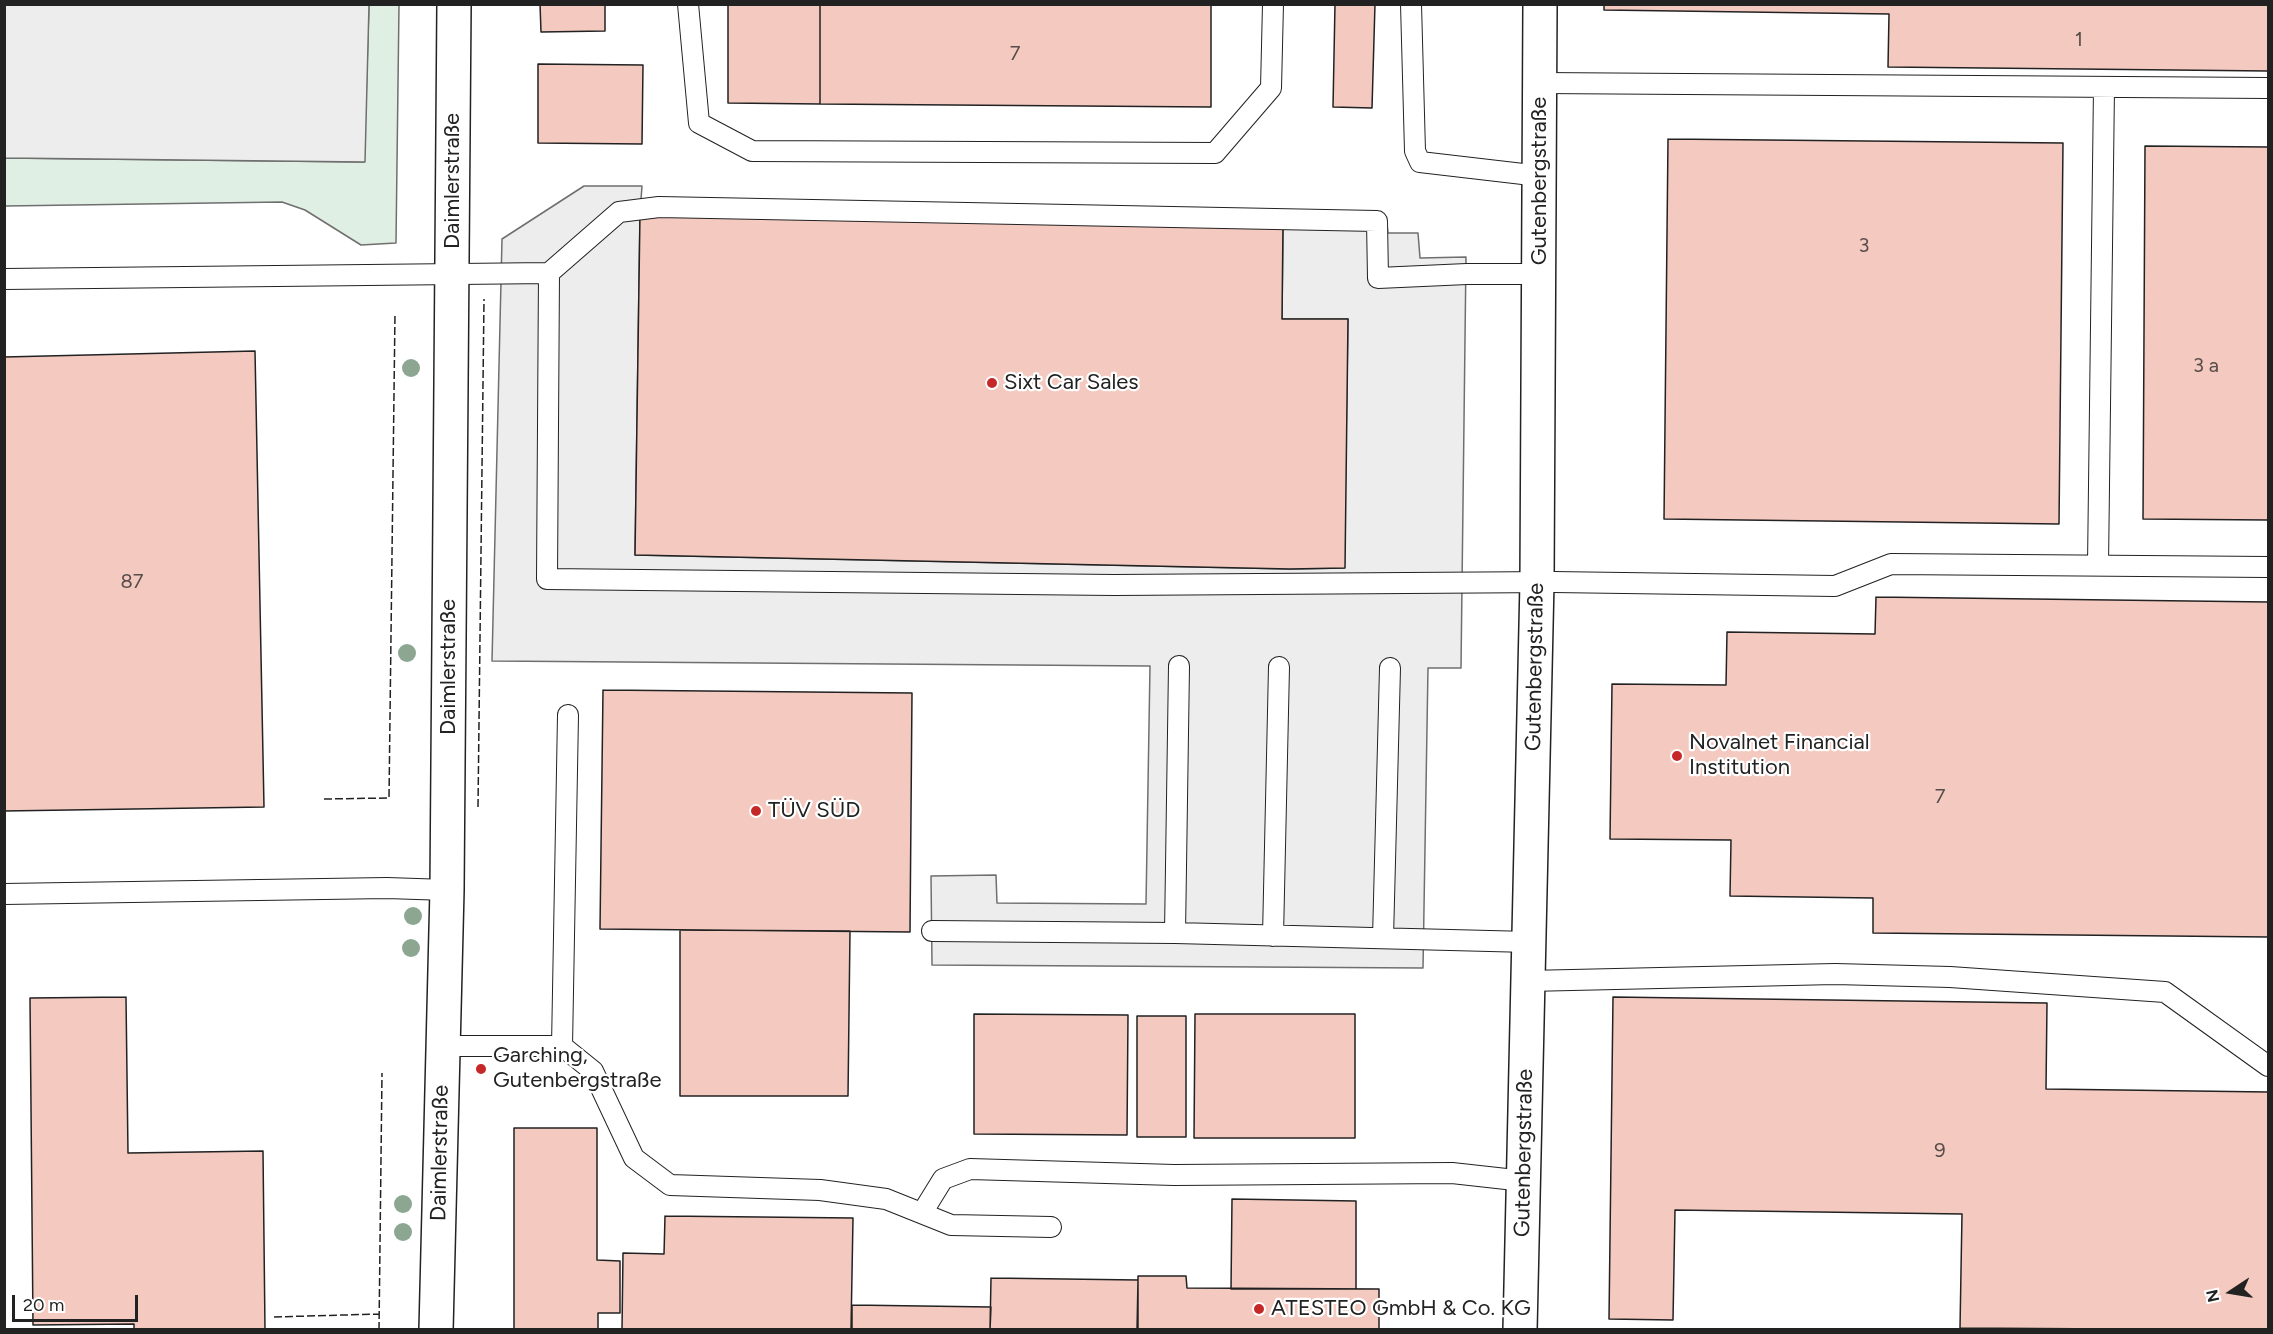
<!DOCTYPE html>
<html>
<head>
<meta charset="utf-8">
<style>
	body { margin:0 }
	#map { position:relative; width:2273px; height:1334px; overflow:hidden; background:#fff; font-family:Figtree,sans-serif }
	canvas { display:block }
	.frame { position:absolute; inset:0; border:6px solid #222; pointer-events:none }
	.north { position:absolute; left:2201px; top:1262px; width:60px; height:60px; -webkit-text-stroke:4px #fff; paint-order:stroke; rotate:258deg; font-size:16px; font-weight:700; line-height:24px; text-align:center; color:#222 }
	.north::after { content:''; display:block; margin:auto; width:21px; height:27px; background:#222; clip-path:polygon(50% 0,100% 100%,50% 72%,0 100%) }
	.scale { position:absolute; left:12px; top:1295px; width:126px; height:27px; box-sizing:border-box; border:3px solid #222; border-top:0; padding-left:8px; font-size:18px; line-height:21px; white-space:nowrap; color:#222; -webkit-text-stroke:4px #fff; paint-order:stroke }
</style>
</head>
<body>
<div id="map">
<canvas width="2273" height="1334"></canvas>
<div class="frame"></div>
<div class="north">N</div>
<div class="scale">20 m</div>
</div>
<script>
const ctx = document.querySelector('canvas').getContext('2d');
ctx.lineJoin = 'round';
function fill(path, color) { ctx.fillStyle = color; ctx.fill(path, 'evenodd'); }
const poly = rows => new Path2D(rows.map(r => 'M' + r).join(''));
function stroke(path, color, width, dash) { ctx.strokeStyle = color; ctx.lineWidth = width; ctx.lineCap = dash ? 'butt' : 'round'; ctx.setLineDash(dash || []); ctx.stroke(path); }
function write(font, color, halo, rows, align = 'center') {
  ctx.font = font + ' Figtree,sans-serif'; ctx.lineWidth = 4.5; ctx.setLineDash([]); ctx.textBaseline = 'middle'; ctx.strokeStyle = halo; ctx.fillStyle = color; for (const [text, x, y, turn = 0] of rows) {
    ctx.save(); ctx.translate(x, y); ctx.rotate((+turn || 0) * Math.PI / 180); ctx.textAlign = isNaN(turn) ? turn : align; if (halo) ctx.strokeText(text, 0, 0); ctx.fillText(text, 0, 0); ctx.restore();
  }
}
const green = poly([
	[369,5,399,5,396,243,361,245,305,210,282,202,5,206,4,158,364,162,369,5]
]);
fill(green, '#e0efe3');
stroke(green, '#6f6f6f', 1.5);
const parking = poly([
	[5,4,369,5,365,162,5,158,5,4],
	[584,186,642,186,640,213,635,555,1290,569,1344,568,1348,319,1282,319,1283,225,1387,225,1388,233,1418,233,1420,258,1466,257,1461,668,1428,668,1423,968,932,965,931,876,996,875,997,903,1146,904,1150,666,492,661,502,239,584,186]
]);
fill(parking, '#ededed');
stroke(parking, '#6f6f6f', 1.5);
const building = poly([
	[540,4,605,4,605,31,541,32,540,4],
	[728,4,820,4,820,104,728,103,728,4],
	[820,4,1211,4,1211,107,820,104,820,4],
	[1335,4,1375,4,1372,108,1333,107,1335,4],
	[1604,4,2268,4,2268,71,1888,67,1889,14,1604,10,1604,4],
	[538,64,643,65,642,144,538,143,538,64],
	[1668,139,2063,143,2059,524,1664,519,1668,139],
	[2145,146,2268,147,2268,520,2143,519,2145,146],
	[640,213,1283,225,1282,319,1348,319,1345,568,1290,569,635,555,640,213],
	[255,351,264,807,4,811,4,357,255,351],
	[1876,597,2268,602,2268,937,1873,933,1873,898,1730,896,1731,840,1610,839,1612,684,1726,685,1727,632,1875,634,1876,597],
	[603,690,912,693,910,932,600,929,603,690],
	[680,930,850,931,848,1096,680,1096,680,930],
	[126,997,128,1153,263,1151,265,1330,134,1330,134,1324,33,1325,30,998,126,997],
	[1613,997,2047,1003,2046,1089,2268,1092,2268,1330,1960,1328,1962,1214,1675,1210,1673,1320,1609,1319,1613,997],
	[974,1014,1128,1015,1127,1135,974,1134,974,1014],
	[1195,1014,1355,1014,1355,1138,1194,1138,1195,1014],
	[1137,1016,1186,1016,1186,1137,1137,1137,1137,1016],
	[514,1128,597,1128,597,1260,620,1261,620,1313,598,1313,598,1330,514,1330,514,1128],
	[1232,1199,1356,1201,1356,1289,1231,1289,1232,1199],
	[665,1216,853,1218,851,1330,622,1330,623,1253,664,1254,665,1216],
	[1138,1276,1186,1276,1187,1288,1379,1289,1379,1330,1138,1330,1138,1276],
	[991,1278,1138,1280,1137,1330,990,1330,991,1278],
	[852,1305,991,1307,990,1330,852,1330,852,1305]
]);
fill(building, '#f3c9c0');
stroke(building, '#222', 1.5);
const lane = poly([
	[688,4,699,123,752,151,1215,153,1271,88,1273,4],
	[1411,4,1415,151,1420,162,1540,176],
	[1540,83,2268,88],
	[549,273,547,579,1114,585,1553,582,1835,586,1891,564,2268,567],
	[4,279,549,273,619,212,659,207,1377,221,1378,278,1467,274,1539,274],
	[2098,565,2104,87],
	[4,894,387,888,447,890],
	[932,931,1175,933,1529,942],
	[1175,933,1179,666],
	[1273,936,1279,667],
	[1383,938,1390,668],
	[1528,981,1835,974,1950,977,2165,992,2268,1066],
	[443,1046,562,1046,593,1071,634,1158,670,1185,820,1190,886,1199,951,1225,1051,1227],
	[562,1046,568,715],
	[922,1213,943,1179,970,1169,1174,1175,1452,1173,1524,1181]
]);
const street = poly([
	[436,1330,447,890,454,4],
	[1520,1330,1537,582,1540,4]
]);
stroke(lane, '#222', 22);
stroke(street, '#222', 36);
stroke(lane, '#fff', 20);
stroke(street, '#fff', 33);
stroke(poly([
	[324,799,389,798,395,313],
	[478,807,484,299],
	[274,1317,379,1314],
	[379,1330,382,1073]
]), '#222', 1.5, [8, 3]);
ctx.fillStyle = '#8da692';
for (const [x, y] of [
	[411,368],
	[407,653],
	[413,916],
	[411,948],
	[403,1204],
	[403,1232]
]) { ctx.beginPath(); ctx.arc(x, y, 9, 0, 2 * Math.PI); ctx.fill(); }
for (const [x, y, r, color] of [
	[992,383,6,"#c62828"],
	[1677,756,6,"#c62828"],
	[756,811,6,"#c62828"],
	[481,1069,6,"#c62828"],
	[1259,1309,6,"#c62828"]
]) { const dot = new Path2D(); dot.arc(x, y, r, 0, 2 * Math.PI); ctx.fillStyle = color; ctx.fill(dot); stroke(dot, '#fff', 2); }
write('20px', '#564c4a', null, [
	["1",2079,40],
	["7",1015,54],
	["3",1864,246],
	["3 a",2206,366],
	["87",132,582],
	["7",1940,797],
	["9",1940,1151]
]);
write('22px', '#222', '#fff', [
	["Daimlerstraße",453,181,-90],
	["Gutenbergstraße",1540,181,-90],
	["Daimlerstraße",449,667,-90],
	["Gutenbergstraße",1535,667,-89],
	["Daimlerstraße",440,1153,-89],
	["Gutenbergstraße",1524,1153,-89]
]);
write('22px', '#222', '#fff', [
	["Sixt Car Sales",1004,383],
	["Novalnet Financial",1689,743],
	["Institution",1689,768],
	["TÜV SÜD",768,811],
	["Garching,",493,1056],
	["Gutenbergstraße",493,1081],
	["ATESTEO GmbH & Co. KG",1271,1309]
], 'left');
</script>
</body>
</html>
